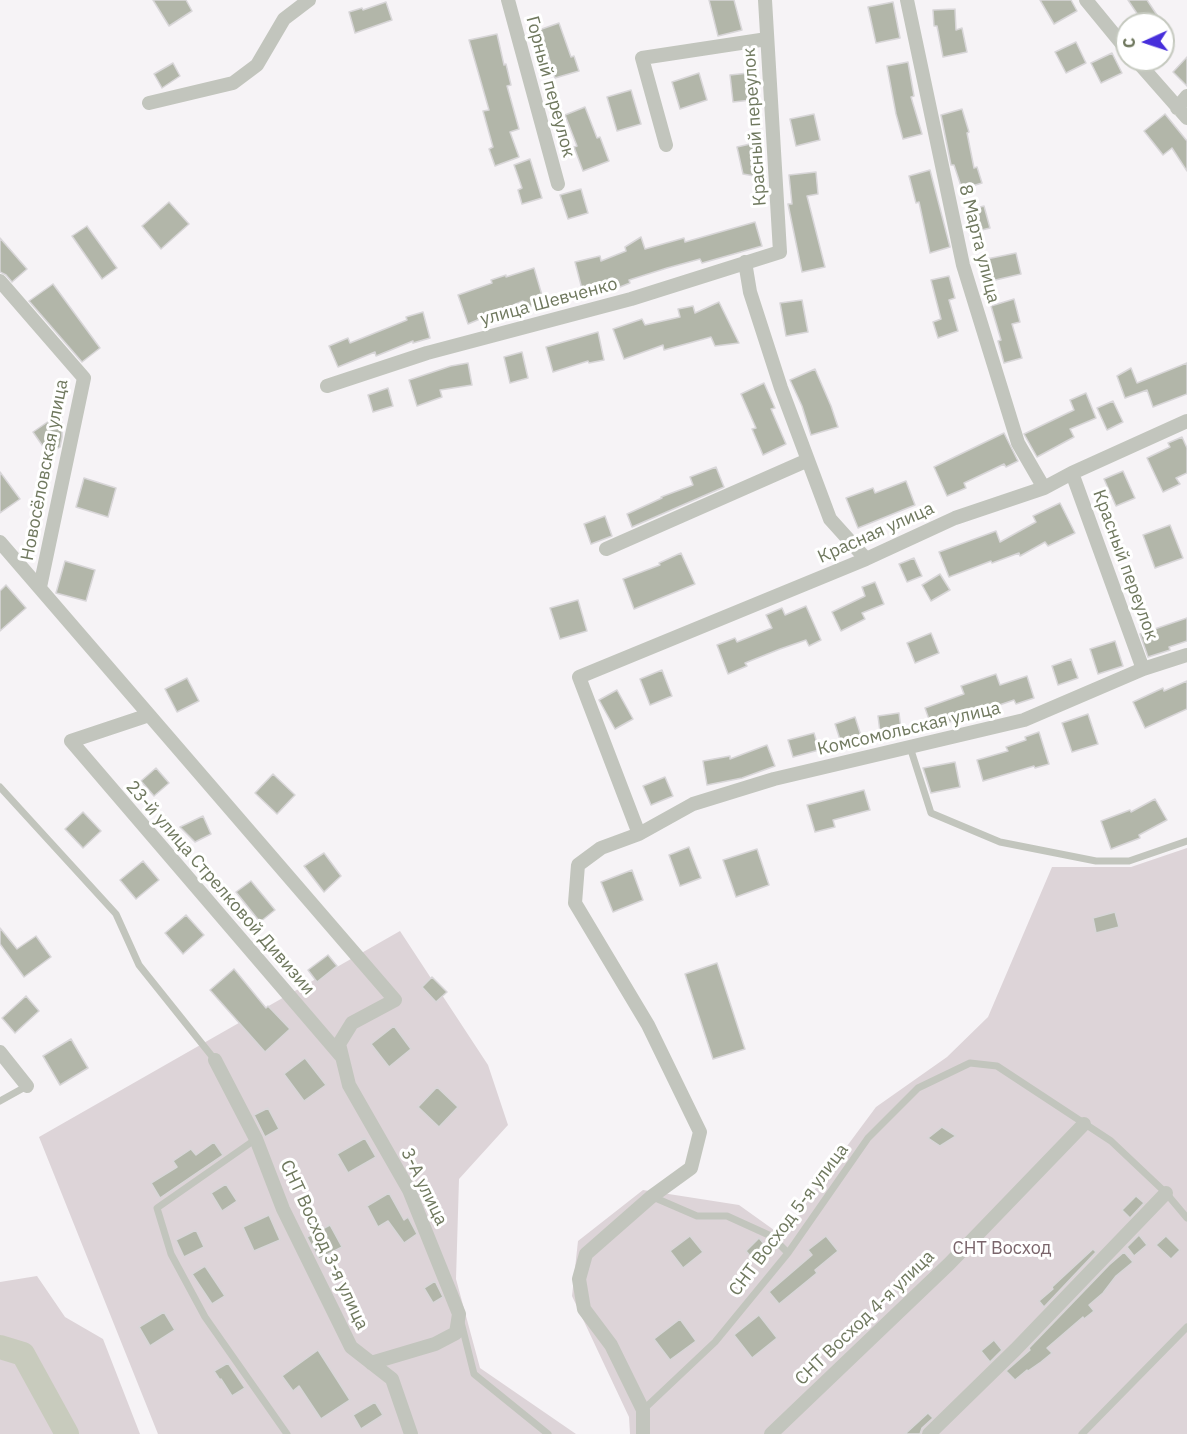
<!DOCTYPE html>
<html>
<head>
<meta charset="utf-8">
<style>
	body { margin:0 }
	#map { position:relative; width:1187px; height:1434px; overflow:hidden; background:#f6f3f6; font-family:"IBM Plex Sans",sans-serif }
	canvas { display:block }
	.north { position:absolute; left:1115px; top:12px; width:60px; height:60px; box-sizing:border-box; background:#fff; border:2px solid #c5c9bf; border-radius:50%; rotate:267deg; font-size:16px; font-weight:700; line-height:24px; text-align:center; color:#6f785e }
	.north::after { content:''; display:block; margin:auto; width:21px; height:27px; background:#472fdb; clip-path:polygon(50% 0,100% 100%,50% 72%,0 100%) }
</style>
</head>
<body>
<div id="map">
<canvas width="1187" height="1434"></canvas>
<div class="north">С</div>
</div>
<script>
const ctx = document.querySelector('canvas').getContext('2d');
ctx.lineJoin = 'round';
function fill(path, color) { ctx.fillStyle = color; ctx.fill(path, 'evenodd'); }
const poly = rows => new Path2D(rows.map(r => 'M' + r).join(''));
function stroke(path, color, width, dash) { ctx.strokeStyle = color; ctx.lineWidth = width; ctx.lineCap = dash ? 'butt' : 'round'; ctx.setLineDash(dash || []); ctx.stroke(path); }
function write(font, color, halo, rows, align = 'center') {
  ctx.font = font + ' "IBM Plex Sans",sans-serif'; ctx.lineWidth = 6; ctx.setLineDash([]); ctx.textBaseline = 'middle'; ctx.strokeStyle = halo; ctx.fillStyle = color; for (const [text, x, y, turn = 0] of rows) {
    ctx.save(); ctx.translate(x, y); ctx.rotate((+turn || 0) * Math.PI / 180); ctx.textAlign = isNaN(turn) ? turn : align; if (halo) ctx.strokeText(text, 0, 0); ctx.fillText(text, 0, 0); ctx.restore();
  }
}
fill(poly([
	[1187,848,1187,1434,630,1434,629,1417,572,1296,578,1241,643,1190,739,1205,781,1235,876,1107,947,1057,988,1017,1052,867,1131,867],
	[400,931,488,1065,508,1125,459,1179,456,1279,480,1368,576,1434,158,1434,39,1137],
	[37,1276,65,1317,103,1339,140,1434,0,1434,0,1282]
]), '#ddd4d8');
stroke(poly([
	[0,1347,23,1354,67,1434]
]), '#c8cbbd', 24);
const building = poly([
	[153,0,186,0,192,11,169,26,153,0],
	[709,0,734,0,742,30,718,36,709,0],
	[1040,0,1071,0,1077,11,1054,24,1040,0],
	[1128,0,1147,0,1163,24,1144,24,1128,0],
	[386,2,392,20,355,33,349,12,362,8,363,10,386,2],
	[893,2,900,38,876,43,868,7,893,2],
	[955,9,956,30,962,28,967,52,943,57,937,26,934,26,933,10,955,9],
	[559,23,571,57,574,56,579,71,555,78,546,48,542,49,536,31,559,23],
	[497,34,504,65,506,64,511,85,507,86,519,129,510,132,519,157,495,166,489,149,493,147,483,111,489,110,469,40,497,34],
	[1076,42,1086,63,1066,73,1055,52,1076,42],
	[1112,53,1122,73,1101,83,1091,63,1112,53],
	[1187,57,1187,86,1173,72,1187,57],
	[908,62,914,96,911,97,922,134,903,139,896,114,887,66,908,62],
	[173,63,180,76,162,88,154,74,173,63],
	[699,73,707,100,680,109,672,82,699,73],
	[749,73,752,100,733,102,730,75,749,73],
	[631,90,641,124,617,131,607,97,631,90],
	[585,107,597,138,600,137,609,161,583,171,574,147,577,146,565,115,585,107],
	[962,109,969,132,967,133,974,168,977,167,982,183,962,189,954,165,951,165,941,115,962,109],
	[814,114,820,140,796,146,790,119,814,114],
	[1165,114,1187,141,1187,171,1172,148,1163,155,1144,131,1165,114],
	[759,142,766,178,743,174,737,147,759,142],
	[530,159,542,198,522,204,518,190,522,188,514,165,530,159],
	[930,170,950,247,930,253,919,202,916,203,909,176,930,170],
	[816,172,818,194,807,196,825,267,802,272,788,204,792,204,789,175,816,172],
	[581,189,588,213,568,219,560,195,581,189],
	[169,202,189,224,161,249,142,226,169,202],
	[984,206,990,228,969,233,964,211,984,206],
	[755,222,762,246,702,263,700,259,667,268,629,280,630,283,620,287,617,280,582,289,575,262,600,256,601,261,626,251,625,247,641,237,645,249,684,238,685,242,755,222],
	[87,226,117,268,102,279,72,236,87,226],
	[0,238,27,269,12,282,6,275,0,272,0,238],
	[1016,253,1021,274,987,282,982,260,1016,253],
	[534,268,544,302,525,308,523,301,468,324,458,295,492,283,491,280,506,275,506,277,534,268],
	[949,276,955,298,949,300,958,331,938,338,933,322,941,319,931,280,949,276],
	[53,284,100,348,82,362,29,301,53,284],
	[1014,299,1020,322,1012,324,1022,358,1004,363,998,341,1001,340,991,306,1014,299],
	[802,300,808,332,786,336,780,303,802,300],
	[719,302,739,343,715,346,711,337,664,350,663,345,624,359,613,329,642,319,645,325,680,317,678,309,693,306,695,313,719,302],
	[423,312,430,338,413,343,413,341,376,356,375,352,338,367,329,346,348,338,350,343,407,320,406,317,423,312],
	[598,332,604,360,589,363,588,361,553,372,546,347,598,332],
	[522,352,528,378,510,383,504,357,522,352],
	[468,363,472,385,440,390,442,397,417,406,409,380,451,366,468,363],
	[1187,363,1187,394,1153,407,1147,390,1125,398,1117,376,1131,368,1137,383,1187,363],
	[815,369,831,406,838,427,811,435,802,406,790,380,815,369],
	[764,383,775,408,771,409,786,444,763,455,752,429,756,428,741,394,764,383],
	[388,388,393,406,373,412,368,395,388,388],
	[1086,393,1096,418,1070,429,1074,437,1037,457,1024,434,1074,410,1070,400,1086,393],
	[1113,401,1123,422,1107,430,1097,408,1113,401],
	[62,412,62,437,60,447,49,455,33,432,62,412],
	[1004,433,1018,461,1006,467,1004,464,964,483,966,488,947,496,934,467,1004,433],
	[1182,437,1187,448,1187,473,1176,478,1180,484,1163,492,1147,458,1170,447,1168,443,1182,437],
	[716,467,724,487,632,527,627,514,662,498,661,497,693,485,690,477,716,467],
	[1123,471,1135,498,1116,506,1104,479,1123,471],
	[0,472,20,499,0,513,0,472],
	[84,478,116,488,108,517,76,507,84,478],
	[906,481,915,505,858,528,846,498,873,488,875,493,906,481],
	[1060,503,1075,533,1048,546,1045,542,1020,556,1019,553,992,563,991,561,949,577,939,552,996,531,1000,542,1036,522,1033,516,1060,503],
	[605,516,612,536,591,544,584,524,605,516],
	[1170,525,1183,558,1155,568,1143,535,1170,525],
	[681,553,695,584,634,609,623,579,660,565,659,563,681,553],
	[914,558,922,576,907,582,899,564,914,558],
	[65,561,95,570,86,601,56,593,65,561],
	[940,574,950,590,931,601,922,585,940,574],
	[875,582,884,604,862,613,865,619,841,631,832,612,865,596,862,587,875,582],
	[6,585,26,608,0,631,0,591,6,585],
	[578,600,587,631,560,639,550,608,578,600],
	[806,606,821,640,809,646,806,640,780,649,745,663,747,666,728,674,717,645,735,638,737,642,772,628,766,615,782,608,785,615,806,606],
	[1187,618,1187,641,1169,647,1170,650,1148,657,1140,634,1187,618],
	[931,633,939,653,915,663,907,643,931,633],
	[1115,641,1123,666,1098,674,1090,649,1115,641],
	[1071,659,1078,678,1058,685,1052,666,1071,659],
	[662,670,672,696,650,705,640,679,662,670],
	[996,674,1000,685,1027,676,1034,698,1016,704,1014,700,932,728,925,708,964,694,961,686,996,674],
	[187,678,199,701,177,712,165,689,187,678],
	[1187,681,1187,709,1145,728,1133,702,1163,688,1164,691,1187,681],
	[617,690,633,719,615,729,599,700,617,690],
	[899,713,902,737,881,740,878,716,899,713],
	[1088,714,1098,744,1072,752,1062,723,1088,714],
	[855,717,863,742,843,749,835,724,855,717],
	[1039,732,1049,764,1035,768,1034,766,983,781,977,760,1008,751,1006,747,1026,740,1025,737,1039,732],
	[814,733,819,750,793,757,788,740,814,733],
	[767,745,775,766,742,778,707,785,703,761,730,756,730,759,767,745],
	[955,762,960,787,931,793,923,768,955,762],
	[156,768,169,783,154,796,141,781,156,768],
	[273,774,295,795,277,814,255,793,273,774],
	[665,777,673,796,651,805,643,786,665,777],
	[864,790,870,810,833,820,835,827,815,832,807,805,864,790],
	[1155,799,1167,820,1139,835,1140,838,1111,849,1101,821,1130,810,1131,812,1155,799],
	[83,812,101,831,83,848,65,829,83,812],
	[203,816,211,834,195,842,180,827,203,816],
	[689,847,701,878,680,886,669,855,689,847],
	[757,849,769,885,736,897,723,860,757,849],
	[324,853,341,876,324,892,304,866,324,853],
	[143,861,159,880,136,899,120,880,143,861],
	[632,870,643,900,613,912,601,882,632,870],
	[251,881,275,910,260,922,236,892,251,881],
	[1115,912,1119,927,1096,933,1093,918,1115,912],
	[186,915,204,935,183,954,165,933,186,915],
	[0,928,17,949,36,936,51,957,24,977,0,944,0,928],
	[328,955,337,966,317,982,308,970,328,955],
	[717,963,745,1049,713,1059,685,974,717,963],
	[234,969,266,1008,268,1006,290,1029,265,1052,210,990,234,969],
	[432,977,447,992,436,1002,422,987,432,977],
	[26,996,39,1011,15,1033,2,1018,26,996],
	[394,1026,411,1049,389,1067,371,1044,394,1026],
	[71,1039,88,1068,60,1085,43,1056,71,1039],
	[305,1058,326,1085,304,1101,284,1074,305,1058],
	[437,1087,458,1107,439,1127,418,1107,437,1087],
	[268,1108,279,1129,265,1137,254,1115,268,1108],
	[942,1127,956,1136,940,1146,928,1138,942,1127],
	[365,1138,376,1157,348,1173,337,1154,365,1138],
	[214,1142,223,1155,160,1198,151,1183,177,1167,173,1161,191,1149,196,1155,214,1142],
	[226,1184,237,1201,222,1211,211,1193,226,1184],
	[389,1193,404,1220,408,1217,417,1234,404,1243,388,1221,378,1227,367,1206,389,1193],
	[1136,1196,1144,1203,1130,1218,1122,1210,1136,1196],
	[269,1215,280,1240,254,1251,243,1227,269,1215],
	[330,1225,342,1247,319,1259,307,1237,330,1225],
	[196,1230,204,1247,184,1257,176,1240,196,1230],
	[1139,1235,1147,1245,1134,1256,1127,1247,1139,1235],
	[690,1236,703,1252,683,1268,670,1251,690,1236],
	[826,1236,838,1251,815,1270,817,1273,779,1304,769,1292,812,1255,808,1250,826,1236],
	[1166,1236,1180,1250,1171,1259,1156,1245,1166,1236],
	[759,1238,771,1252,757,1264,746,1251,759,1238],
	[1093,1249,1096,1252,1044,1307,1039,1301,1053,1289,1052,1287,1093,1249],
	[1124,1252,1133,1262,1116,1276,1103,1293,1089,1305,1094,1311,1084,1319,1083,1317,1047,1348,1052,1353,1041,1362,1028,1371,1027,1370,1015,1380,1006,1371,1030,1350,1029,1348,1109,1265,1124,1252],
	[205,1266,225,1296,212,1304,192,1274,205,1266],
	[435,1281,443,1297,433,1303,424,1288,435,1281],
	[164,1312,175,1330,150,1346,139,1327,164,1312],
	[759,1315,777,1338,752,1358,734,1335,759,1315],
	[680,1319,696,1341,670,1360,654,1339,680,1319],
	[994,1340,1002,1350,990,1362,981,1351,994,1340],
	[318,1350,350,1400,321,1419,299,1386,293,1391,282,1376,318,1350],
	[228,1363,245,1388,232,1396,221,1379,220,1380,214,1371,228,1363],
	[375,1402,383,1415,361,1429,353,1415,375,1402],
	[928,1413,933,1418,922,1428,920,1434,905,1434,928,1413]
]);
fill(building, '#b2b6a9');
stroke(building, '#d8d6d8', 1.5);
stroke(poly([
	[910,747,931,813,1000,842,1096,861,1129,861,1187,841],
	[0,787,116,914,139,965,215,1060],
	[0,1101,27,1086],
	[256,1139,157,1208,171,1254,205,1317,287,1434],
	[653,1197,697,1216,727,1216,771,1236,788,1253],
	[461,1322,474,1374,548,1434],
	[643,1410,715,1342,788,1253,868,1138,918,1088,970,1063,997,1066,1111,1141,1166,1193,1187,1218],
	[1082,1434,1187,1327]
]), '#c2c5bd', 7);
stroke(poly([
	[508,0,558,184],
	[907,0,963,265,1018,443,1044,488],
	[1086,0,1127,50],
	[1136,60,1187,118],
	[149,103,233,83,257,65,284,19,309,0],
	[1177,108,1187,96],
	[666,145,642,58,767,39],
	[745,262,750,292,781,388,830,519,866,559],
	[0,281,84,378,40,587],
	[327,386,427,353,631,299,780,252,765,0],
	[1072,473,1143,669],
	[0,542,395,1000,352,1023,339,1044,349,1085,409,1190,459,1314,456,1333,435,1344,371,1363],
	[606,549,808,460],
	[149,715,71,741,341,1056],
	[639,834,579,677,866,559,955,518,1044,488,1072,473,1187,421],
	[0,1052,27,1086],
	[215,1060,256,1139,283,1209,351,1347,392,1379,411,1434],
	[643,1434,643,1410,611,1345,584,1309,579,1279,586,1254,651,1197,691,1168,700,1132,648,1025,575,903,578,865,601,848,639,834,693,804,774,779,1024,720,1143,669,1187,655],
	[771,1434,949,1264,1084,1124],
	[929,1434,1016,1349,1166,1193]
]), '#c2c5bd', 14);
write('18px', '#6f785e', '#fff', [
	["Горный переулок",550,87,75],
	["Красный переулок",755,127,-94],
	["8 Марта улица",979,244,76],
	["улица Шевченко",549,302,-15],
	["Новосёловская улица",45,470,-79],
	["Красная улица",876,533,-24],
	["Красный переулок",1125,565,70],
	["Комсомольская улица",909,729,-13],
	["23-й улица Стрелковой Дивизии",220,888,49],
	["3-А улица",424,1187,64],
	["СНТ Восход 5-я улица",789,1220,-53],
	["СНТ Восход 3-я улица",324,1245,65],
	["СНТ Восход 4-я улица",865,1318,-44]
]);
write('18px', '#7a656b', '#fff', [
	["СНТ Восход",1002,1249]
]);
</script>
</body>
</html>
